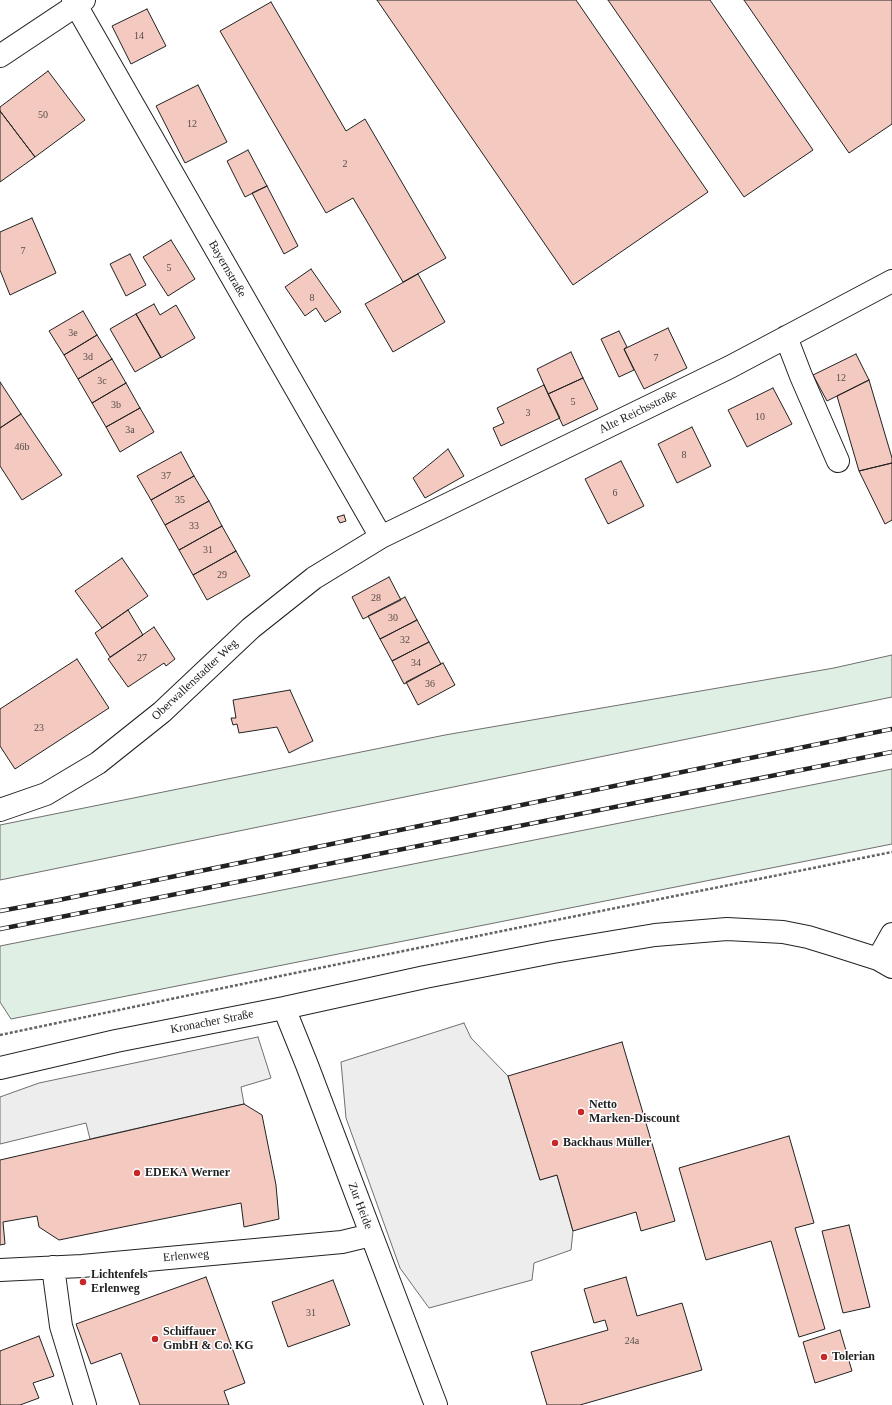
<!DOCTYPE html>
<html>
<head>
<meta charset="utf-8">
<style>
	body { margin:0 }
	canvas { display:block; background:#fff }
</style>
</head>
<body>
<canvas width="892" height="1405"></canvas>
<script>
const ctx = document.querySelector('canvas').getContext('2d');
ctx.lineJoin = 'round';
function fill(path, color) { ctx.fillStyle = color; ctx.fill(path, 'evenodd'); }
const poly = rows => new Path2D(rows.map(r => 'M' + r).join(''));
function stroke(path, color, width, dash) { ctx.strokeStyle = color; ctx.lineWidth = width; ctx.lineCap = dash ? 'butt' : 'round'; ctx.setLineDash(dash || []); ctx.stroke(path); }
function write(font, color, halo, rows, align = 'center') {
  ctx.font = font + ' Georgia,serif'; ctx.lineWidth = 3; ctx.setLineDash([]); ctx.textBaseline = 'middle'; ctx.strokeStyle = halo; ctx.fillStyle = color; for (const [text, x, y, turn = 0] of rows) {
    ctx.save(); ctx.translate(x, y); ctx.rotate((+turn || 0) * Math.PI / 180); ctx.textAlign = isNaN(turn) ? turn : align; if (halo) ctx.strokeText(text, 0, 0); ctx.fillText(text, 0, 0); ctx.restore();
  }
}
const green = poly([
	[892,655,892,697,0,880,0,825,445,735,834,668,892,655],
	[892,769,892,844,11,1019,0,1002,0,946,892,769]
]);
fill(green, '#e0efe3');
stroke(green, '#6f6f6f', 1);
const parking = poly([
	[464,1023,471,1038,508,1076,540,1180,557,1175,573,1231,571,1250,534,1263,532,1280,429,1308,400,1268,346,1118,341,1062,464,1023],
	[258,1037,271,1078,241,1087,244,1104,90,1139,86,1123,0,1144,0,1097,39,1083,258,1037]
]);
fill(parking, '#ededed');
stroke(parking, '#6f6f6f', 1);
const building = poly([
	[377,0,576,0,708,192,573,285,377,0],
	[608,0,710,0,813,150,744,197,608,0],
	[744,0,892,0,892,124,849,153,744,0],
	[271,2,346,131,365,119,446,258,403,282,353,198,326,213,220,31,271,2],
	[147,9,166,46,131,64,112,26,147,9],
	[48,71,85,120,35,157,0,111,0,107,48,71],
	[198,85,227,142,185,163,156,106,198,85],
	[0,111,35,157,0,182,0,111],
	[248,150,267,186,245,197,227,161,248,150],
	[267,186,298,246,284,254,252,193,267,186],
	[32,218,56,273,10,295,0,270,0,232,32,218],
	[171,240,195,279,168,296,143,257,171,240],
	[130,254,146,285,126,296,110,264,130,254],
	[311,269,341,312,325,322,316,308,305,316,285,287,311,269],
	[418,274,445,322,393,352,365,304,418,274],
	[154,304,160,315,176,305,195,338,161,358,136,314,154,304],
	[83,311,97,335,64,355,49,331,83,311],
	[136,314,161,357,135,372,110,329,136,314],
	[668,328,687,368,644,389,624,349,668,328],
	[619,331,627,347,624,349,634,370,619,377,601,339,619,331],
	[97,335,112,359,78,379,64,355,97,335],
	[571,352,583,378,548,394,537,369,571,352],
	[856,354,869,380,827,401,813,375,856,354],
	[112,359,126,383,92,403,78,379,112,359],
	[583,378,598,409,563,426,548,394,583,378],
	[869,380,892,458,892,463,859,471,837,396,869,380],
	[0,382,21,414,0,428,0,382],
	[126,383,140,408,106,427,92,403,126,383],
	[544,385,560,418,501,446,493,428,504,423,497,408,544,385],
	[773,388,792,424,747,447,728,410,773,388],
	[140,408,154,432,120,452,106,427,140,408],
	[21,414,62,475,22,500,0,466,0,428,21,414],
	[692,427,711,466,677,483,658,444,692,427],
	[448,449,464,476,425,498,413,478,448,449],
	[181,452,194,476,151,500,137,476,181,452],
	[621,461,644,506,608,524,585,479,621,461],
	[892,463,892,520,885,524,859,471,892,463],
	[194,476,209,501,165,525,151,500,194,476],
	[209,501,222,526,179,550,165,525,209,501],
	[344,515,346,521,340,523,337,517,344,515],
	[222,526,236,551,193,575,179,550,222,526],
	[236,551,250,576,207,600,193,575,236,551],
	[122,558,148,596,102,628,75,591,122,558],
	[389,577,401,600,363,619,352,597,389,577],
	[405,597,417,620,380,639,368,616,405,597],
	[128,610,143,635,110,657,95,633,128,610],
	[417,620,429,642,392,661,380,639,417,620],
	[154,627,175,659,166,666,164,663,128,687,108,659,154,627],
	[429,642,441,664,404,684,392,661,429,642],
	[77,659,109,708,15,769,0,746,0,709,77,659],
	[443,663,455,685,418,705,406,682,443,663],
	[290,690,313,741,289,753,277,727,239,733,237,724,233,725,231,718,236,718,233,700,290,690],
	[622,1042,675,1221,641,1231,636,1212,573,1231,557,1175,540,1180,508,1076,622,1042],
	[244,1104,262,1115,276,1185,279,1219,244,1227,241,1203,59,1240,39,1227,37,1216,3,1222,5,1244,0,1245,0,1160,244,1104],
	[789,1136,814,1223,795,1228,825,1329,799,1337,771,1241,706,1260,679,1168,789,1136],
	[849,1225,870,1307,843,1313,822,1231,849,1225],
	[206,1277,245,1383,224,1391,229,1405,140,1405,121,1353,91,1364,76,1324,206,1277],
	[626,1277,637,1316,682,1303,702,1370,580,1405,547,1405,531,1352,608,1330,605,1320,594,1323,584,1289,626,1277],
	[333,1280,350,1325,288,1347,272,1302,333,1280],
	[840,1330,852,1371,815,1383,803,1342,840,1330],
	[39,1336,54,1376,33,1383,39,1398,20,1405,0,1405,0,1351,39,1336]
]);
fill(building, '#f3c9c0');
stroke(building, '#222', 1);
const minor = poly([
	[73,0,381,537],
	[0,56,84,0],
	[786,337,801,376,838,461],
	[0,810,46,794,98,763,162,712,251,628,314,578,381,537,730,367,892,281],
	[878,959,892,934],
	[284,1008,307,1065,436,1405],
	[0,1068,116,1041,284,1008,425,977,553,952,655,935,727,929,783,932,808,937,834,945,878,959,892,967],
	[53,1267,61,1326,85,1405],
	[0,1270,82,1266,342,1242,371,1235]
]);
stroke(minor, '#222', 24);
stroke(poly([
	[0,1035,285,975,892,852]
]), '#646464', 2.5, [3, 2]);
stroke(minor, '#fff', 22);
const rail = poly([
	[0,911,54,901,892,729],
	[0,929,892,752]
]);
stroke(rail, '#222', 4.5);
stroke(rail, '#fff', 3, [9]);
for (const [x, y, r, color] of [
	[581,1112,4,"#c62828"],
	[555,1143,4,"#c62828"],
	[137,1173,4,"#c62828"],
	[83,1282,4,"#c62828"],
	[155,1339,4,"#c62828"],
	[824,1357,4,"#c62828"]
]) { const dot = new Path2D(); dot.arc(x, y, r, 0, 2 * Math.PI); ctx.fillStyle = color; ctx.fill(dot); stroke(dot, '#fff', 1.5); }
write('10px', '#564c4a', null, [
	["14",139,36],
	["50",43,115],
	["12",192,124],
	["2",345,164],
	["7",23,251],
	["5",169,268],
	["8",312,298],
	["3e",73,333],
	["3d",88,357],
	["7",656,358],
	["12",841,378],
	["3c",102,381],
	["5",573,402],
	["3b",116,405],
	["3",528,413],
	["10",760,417],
	["3a",130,430],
	["46b",22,447],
	["8",684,455],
	["37",166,476],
	["6",615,493],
	["35",180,500],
	["33",194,526],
	["31",208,550],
	["29",222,575],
	["28",376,598],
	["30",393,618],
	["32",405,640],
	["27",142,658],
	["34",416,663],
	["36",430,684],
	["23",39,728],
	["31",311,1313],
	["24a",632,1341]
]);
write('12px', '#222', '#fff', [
	["Bayernstraße",227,269,60],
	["Alte Reichsstraße",638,412,-26],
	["Oberwallenstadter Weg",195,680,-43],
	["Kronacher Straße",212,1022,-11],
	["Zur Heide",360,1206,69],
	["Erlenweg",186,1256,-5]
]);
write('bold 12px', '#222', '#fff', [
	["Netto",589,1105],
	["Marken-Discount",589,1119],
	["Backhaus Müller",563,1143],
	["EDEKA Werner",145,1173],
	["Lichtenfels",91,1275],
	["Erlenweg",91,1289],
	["Schiffauer",163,1332],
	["GmbH & Co. KG",163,1346],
	["Tolerian",832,1357]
], 'left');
</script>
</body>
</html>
